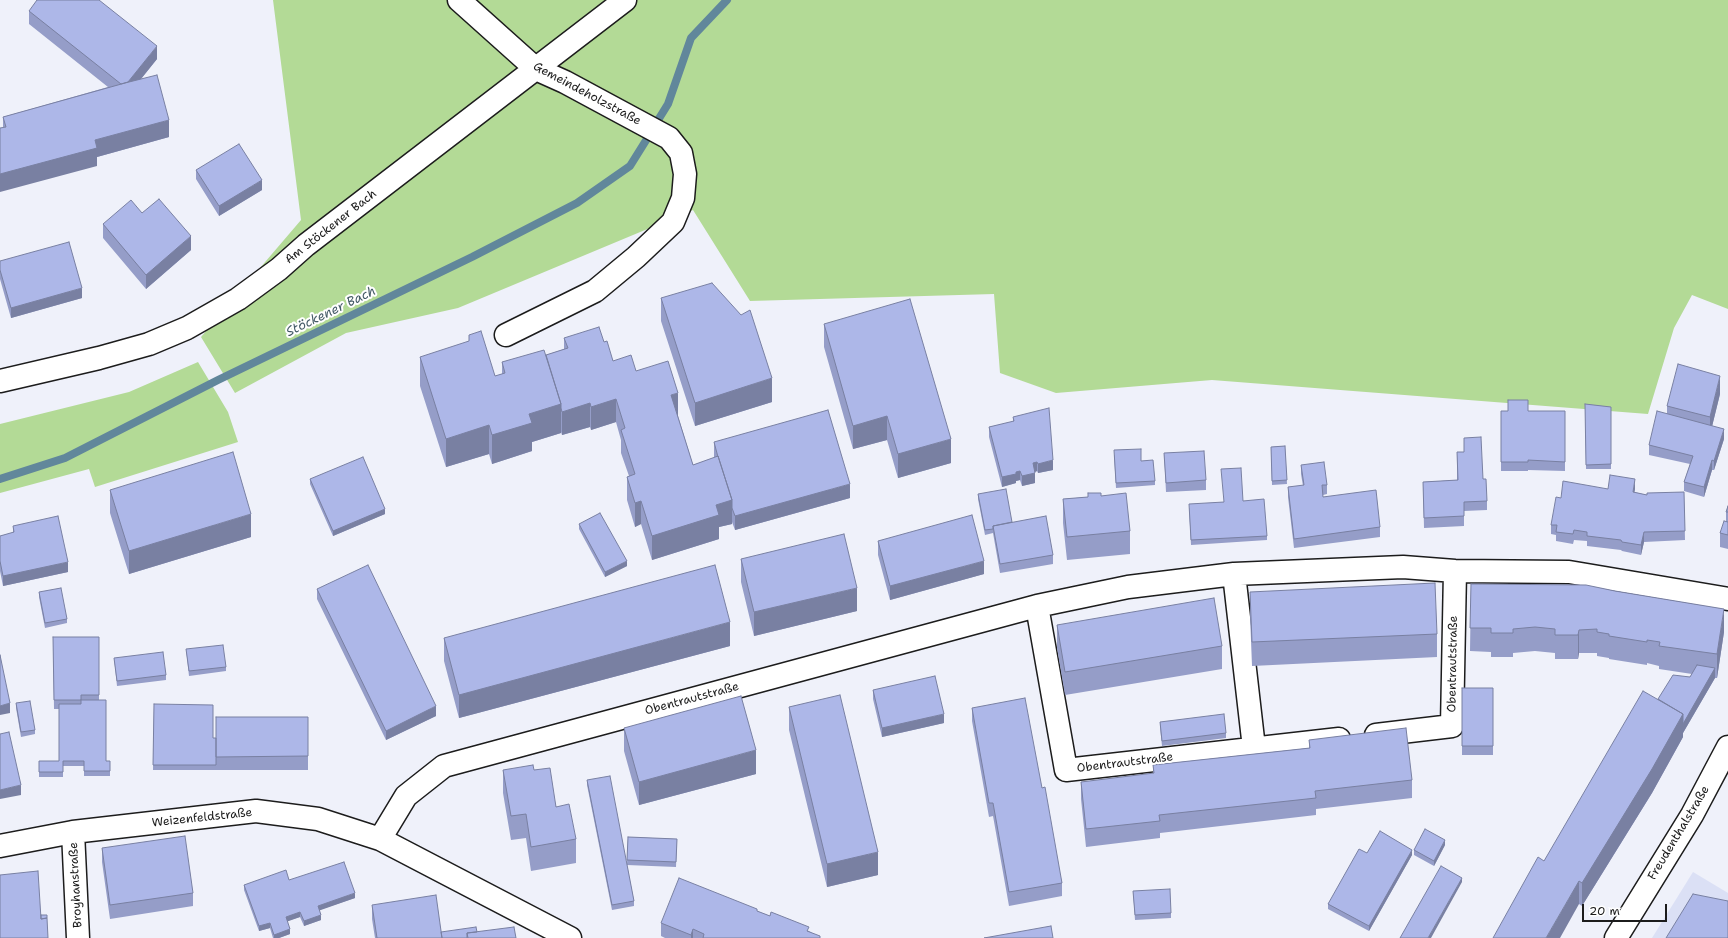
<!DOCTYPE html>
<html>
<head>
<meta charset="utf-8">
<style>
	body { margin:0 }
	#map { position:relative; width:1728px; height:938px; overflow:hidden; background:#eff1fa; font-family:"Shantell Sans",sans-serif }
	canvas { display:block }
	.scale { position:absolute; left:1582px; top:904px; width:85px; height:18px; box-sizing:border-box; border:2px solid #1c1c1c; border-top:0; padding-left:5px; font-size:12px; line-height:14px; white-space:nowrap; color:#1c1c1c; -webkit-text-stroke:3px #fff; paint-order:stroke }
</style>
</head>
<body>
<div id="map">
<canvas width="1728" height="938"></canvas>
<div class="scale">20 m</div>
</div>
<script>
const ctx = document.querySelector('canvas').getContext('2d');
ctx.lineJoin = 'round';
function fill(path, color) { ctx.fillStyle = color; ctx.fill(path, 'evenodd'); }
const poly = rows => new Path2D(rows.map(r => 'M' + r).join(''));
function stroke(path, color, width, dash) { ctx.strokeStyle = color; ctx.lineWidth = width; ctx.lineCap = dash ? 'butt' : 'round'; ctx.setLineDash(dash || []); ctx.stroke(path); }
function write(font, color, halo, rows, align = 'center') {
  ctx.font = font + ' "Shantell Sans",sans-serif'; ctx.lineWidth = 4; ctx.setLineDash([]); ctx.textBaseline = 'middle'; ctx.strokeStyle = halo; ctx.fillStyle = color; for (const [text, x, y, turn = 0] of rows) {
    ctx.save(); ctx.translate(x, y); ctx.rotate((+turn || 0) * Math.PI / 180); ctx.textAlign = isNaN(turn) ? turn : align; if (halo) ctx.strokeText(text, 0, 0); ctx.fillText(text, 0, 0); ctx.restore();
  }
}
fill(poly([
	[1693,872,1728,893,1728,938,1652,938]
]), '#dbe0f5');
fill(poly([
	[273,0,1728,0,1728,309,1692,295,1674,328,1648,414,1212,380,1056,393,1000,373,994,294,750,301,693,210,458,308,346,333,235,393,201,337,301,220],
	[198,362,228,412,238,442,95,487,89,469,0,493,0,424,129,392]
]), '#b3da96');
stroke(poly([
	[655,125,668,104,691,38,727,0],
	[0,479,65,458,218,380,472,257,577,203,630,166,650,134]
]), '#61879b', 8);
const minor = poly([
	[459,0,536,69,565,82,669,138,681,153,685,174,683,198,673,222,636,257,595,291,506,335],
	[0,381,99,358,149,344,187,328,238,299,279,269,306,245,625,0],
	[1234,574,1254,748],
	[1037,606,1066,770,1339,739],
	[1376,735,1452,726,1455,571],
	[73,832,78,938],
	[380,839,406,796,444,766,1037,606,1128,587,1234,574,1403,567,1455,571,1569,572,1728,599],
	[0,846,73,832,256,811,318,819,380,839,570,938],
	[1616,938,1692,815,1728,747]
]);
stroke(minor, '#1c1c1c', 25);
stroke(minor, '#fff', 22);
fill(poly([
	[29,11,157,59,141,79,169,137,97,157,97,166,3,127,3,117,108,87,29,24],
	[196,170,262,190,219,216,196,179],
	[142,213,191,250,146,289,103,238,103,224],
	[0,261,82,298,11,318,0,279],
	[661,298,772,402,695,426,661,321],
	[824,324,951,463,898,478,887,440,853,449,824,347],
	[564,338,604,342,613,361,636,371,678,416,693,465,714,458,714,442,850,498,735,530,732,522,732,524,719,527,719,539,652,560,641,524,635,527,627,500,627,477,629,476,621,453,621,440,616,422,591,430,590,427,562,435,561,432,561,433,532,442,532,451,492,464,489,454,446,467,420,386,420,357,495,376,502,374,502,362,546,355,564,349],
	[1720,394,1712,426,1724,439,1714,470,1712,470,1704,497,1684,491,1684,482,1690,464,1649,455,1649,445,1667,414,1667,406],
	[1585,404,1611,407,1611,469,1586,469],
	[1501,411,1565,411,1565,471,1528,470,1528,471,1501,471],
	[1013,417,1053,470,1038,473,1037,471,1035,472,1035,483,1022,486,1020,480,1016,481,1016,483,1002,487,989,437,989,427,1013,422],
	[1464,438,1483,479,1487,501,1487,510,1464,511,1464,526,1424,528,1423,482,1457,480,1457,452,1464,452],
	[1285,446,1287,484,1272,485,1271,447],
	[1164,453,1206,480,1206,490,1166,492],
	[1114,455,1141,461,1155,481,1155,485,1116,488],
	[1301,465,1327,485,1327,494,1323,495,1323,497,1380,527,1380,537,1294,548,1288,497,1288,487,1303,486,1301,474],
	[310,479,385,514,333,536,310,484],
	[1608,489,1635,489,1634,492,1647,495,1684,492,1685,540,1644,542,1641,555,1622,551,1621,550,1587,546,1587,541,1574,540,1573,544,1556,541,1556,535,1551,534,1551,525,1561,498],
	[110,490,251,537,129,574,110,513],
	[1088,493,1101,496,1130,531,1130,554,1067,560,1063,523,1063,499,1088,497],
	[978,494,1012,522,1053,555,1053,564,1000,573,993,533,985,535,978,499],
	[1243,501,1267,536,1267,540,1191,545,1189,508,1223,502],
	[1728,506,1728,549,1720,547,1720,533,1726,522,1726,512],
	[579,524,627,566,605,577,579,529],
	[13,526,68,572,3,586,0,571,0,536,13,533],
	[878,541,984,574,890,600,878,555],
	[741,559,857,611,754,636,741,582],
	[1471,584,1724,632,1717,678,1715,678,1683,733,1683,737,1652,793,1582,906,1579,904,1544,861,1658,699,1690,677,1692,674,1659,669,1659,666,1647,663,1647,665,1609,659,1609,658,1597,656,1597,653,1579,653,1578,659,1555,659,1555,653,1535,651,1513,653,1513,657,1491,657,1491,652,1470,651],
	[317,589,436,716,386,740,317,599],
	[39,592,67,619,67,623,45,628,39,597],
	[1250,592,1437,634,1437,657,1252,666,1250,615],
	[1057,625,1222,646,1222,669,1065,695,1057,648],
	[53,637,99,637,99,700,106,761,110,761,110,776,84,776,84,766,63,766,63,777,39,777,39,761,59,761,59,709,54,709],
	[444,638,730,646,459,718,444,661],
	[186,649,226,667,226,671,189,676],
	[114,658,166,675,166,680,117,686],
	[1462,688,1493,688,1493,755,1462,755],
	[873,690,944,723,882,737,873,699],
	[16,703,35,730,35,734,21,737,16,708],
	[154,704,213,738,216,738,308,717,308,770,153,770],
	[789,707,878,875,827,887,789,730],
	[972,708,1042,788,1062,883,1062,896,1009,906,993,816,989,817,972,721],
	[1160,722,1226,733,1226,738,1162,746,1160,727],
	[624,728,756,774,639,805,624,751],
	[1309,740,1412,780,1412,798,1316,809,1316,815,1160,833,1160,838,1086,847,1081,799,1081,782,1153,774,1153,765,1309,748],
	[503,770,534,770,576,839,576,863,531,871,526,838,511,840,503,793],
	[587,780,627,864,628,837,677,839,676,867,627,865,634,901,634,906,612,910,587,785],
	[1445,845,1434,866,1414,855,1414,850],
	[102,848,193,893,193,906,110,919,102,862],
	[1367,853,1412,855,1369,931,1328,909,1328,904],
	[289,880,355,898,319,910,321,920,304,926,300,917,287,921,290,934,279,938,273,938,270,928,259,931,244,890,244,885],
	[1133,891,1171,913,1171,918,1135,920],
	[372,905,441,932,477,932,516,938,375,938,372,919],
	[757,911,809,931,820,938,665,938,661,936,661,923]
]), '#959dc8');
fill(poly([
	[157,46,157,59,124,100,124,87],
	[169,120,169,137,97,157,97,166,0,192,0,174,95,140],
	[262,180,262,190,219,216,219,206],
	[191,236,191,250,146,289,146,275],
	[82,288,82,298,11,318,11,308],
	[1720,376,1720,394,1710,435,1710,417],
	[772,378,772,402,695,426,695,403],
	[678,393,678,416,671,418,671,395],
	[616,399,616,422,591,430,591,407],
	[590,403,590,427,562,435,562,412],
	[561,404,561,433,532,442,532,451,492,464,492,435,529,414],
	[887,416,887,440,853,449,853,426],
	[489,425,489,454,446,467,446,439],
	[1724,429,1724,439,1714,470,1714,461],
	[951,439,951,463,898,478,898,454],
	[1053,460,1053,470,1038,473,1038,464],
	[1712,460,1712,470,1704,497,1704,487],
	[1037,462,1037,471,1033,473,1033,463],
	[1020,471,1020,480,1016,481,1016,483,1002,487,1002,477,1016,472],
	[1035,473,1035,483,1022,486,1022,476],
	[1635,479,1635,489,1633,501,1633,492],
	[850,484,850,498,735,530,735,516],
	[732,500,732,524,719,527,719,539,652,560,652,536,716,505],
	[641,501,641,524,635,527,635,503],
	[385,509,385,514,333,536,333,531],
	[251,514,251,537,129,574,129,551],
	[1644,532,1644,542,1641,555,1641,545],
	[627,561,627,566,605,577,605,572],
	[984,561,984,574,890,600,890,586],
	[68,562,68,572,3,586,3,576],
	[857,588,857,611,754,636,754,612],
	[1724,609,1724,632,1717,678,1717,654],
	[730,622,730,646,459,718,459,695],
	[1579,630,1579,653,1578,659,1578,635],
	[1715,668,1715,678,1683,733,1683,737,1652,793,1582,906,1582,883,1683,714],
	[10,703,10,713,0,715,0,706],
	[436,706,436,716,386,740,386,731],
	[944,714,944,723,882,737,882,728],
	[756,750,756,774,639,805,639,782],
	[21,785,21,795,0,799,0,790],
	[1445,840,1445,845,1434,866,1434,861],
	[1412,850,1412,855,1369,931,1369,926],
	[878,852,878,875,827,887,827,864],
	[1462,878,1462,882,1431,938,1428,938],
	[1579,881,1579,904,1560,938,1546,938],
	[355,893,355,898,318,911,318,906],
	[300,912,300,917,286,922,286,917],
	[321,915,321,920,304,926,304,921],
	[270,923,270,928,259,931,259,926],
	[290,929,290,934,279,938,274,938,274,935],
	[693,929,693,938,691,938,691,935]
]), '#7980a2');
const building = poly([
	[37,0,99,0,157,46,128,82,121,84,29,11,37,0],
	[157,75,169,120,95,140,97,148,0,174,0,128,6,127,3,117,125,83,157,75],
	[239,144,262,180,219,206,196,170,239,144],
	[159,199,191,236,146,275,103,224,131,200,142,213,159,199],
	[69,242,82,288,11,308,0,270,0,261,69,242],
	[712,283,741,315,750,310,772,378,695,403,661,298,712,283],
	[910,299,951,439,898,454,887,416,853,426,824,324,910,299],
	[599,327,604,342,607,341,613,361,631,355,636,371,668,361,678,393,671,395,693,465,718,456,732,500,716,505,719,515,652,536,641,501,635,503,627,477,635,474,621,430,625,428,616,399,591,407,590,403,562,412,561,408,561,404,546,355,568,348,564,338,599,327],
	[481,331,495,376,505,373,502,362,544,350,561,404,529,414,532,423,492,435,489,425,446,439,420,357,469,341,469,335,481,331],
	[1678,364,1720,376,1710,417,1667,406,1678,364],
	[1508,400,1528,400,1528,411,1565,411,1565,462,1528,460,1528,462,1501,462,1501,411,1508,411,1508,400],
	[1585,404,1611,407,1611,464,1586,465,1585,404],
	[1049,408,1053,460,1038,464,1037,462,1033,463,1035,473,1022,476,1020,471,1016,472,1016,474,1002,477,989,427,1014,421,1013,417,1049,408],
	[828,410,850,484,735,516,732,508,732,500,718,456,718,457,714,442,828,410],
	[1657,411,1724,429,1714,461,1712,460,1704,487,1684,482,1693,456,1649,445,1657,411],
	[1481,437,1483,479,1486,479,1487,501,1464,502,1464,516,1424,518,1423,482,1458,480,1457,452,1464,452,1464,438,1481,437],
	[1285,446,1287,480,1272,481,1271,447,1285,446],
	[1141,449,1141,461,1153,460,1155,481,1116,483,1114,450,1141,449],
	[1204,451,1206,480,1166,483,1164,453,1204,451],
	[233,452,251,514,129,551,110,490,233,452],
	[363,457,385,509,333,531,310,479,363,457],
	[1324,462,1327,485,1322,485,1323,497,1376,490,1380,527,1294,539,1288,487,1304,485,1301,465,1324,462],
	[1241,468,1243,501,1264,499,1267,536,1191,540,1189,504,1224,502,1221,469,1241,468],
	[1610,475,1635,479,1633,492,1647,495,1647,493,1684,492,1685,531,1644,532,1641,545,1622,542,1621,540,1587,536,1587,532,1574,530,1573,534,1556,532,1557,525,1551,525,1556,497,1561,498,1563,481,1608,489,1610,475],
	[1006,489,1012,522,993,526,993,529,985,530,978,494,1006,489],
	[1088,493,1101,493,1101,496,1126,493,1130,531,1067,537,1063,499,1088,497,1088,493],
	[1728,506,1728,512,1726,512,1728,506],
	[600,513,627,561,605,572,579,524,600,513],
	[972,515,984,561,890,586,878,541,972,515],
	[58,516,68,562,3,576,0,561,0,536,14,532,13,526,58,516],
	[1046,516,1053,555,1000,564,993,526,1046,516],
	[1724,521,1728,522,1728,535,1720,533,1724,521],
	[844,534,857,588,754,612,741,559,844,534],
	[368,565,436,706,386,731,317,589,368,565],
	[715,565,730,622,459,695,444,638,715,565],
	[1435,583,1437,634,1252,642,1250,592,1435,583],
	[1471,584,1586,585,1615,591,1724,609,1717,654,1659,646,1660,642,1647,640,1647,642,1609,636,1609,634,1597,632,1597,629,1579,630,1578,635,1555,635,1555,629,1535,627,1513,629,1513,633,1491,633,1491,628,1470,628,1471,584],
	[61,588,67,619,45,623,39,592,61,588],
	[1214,598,1222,646,1065,672,1057,625,1214,598],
	[53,637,99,637,99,695,81,695,81,700,54,700,53,637],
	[223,645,226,667,189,671,186,649,223,645],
	[163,652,166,675,117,681,114,658,163,652],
	[0,655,10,703,0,706,0,655],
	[1697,665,1715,668,1683,724,1683,714,1658,699,1673,675,1690,677,1697,665],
	[935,676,944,714,882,728,873,690,935,676],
	[1462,688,1493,688,1493,746,1462,746,1462,688],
	[1643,691,1683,714,1652,769,1582,883,1579,881,1546,938,1493,938,1538,857,1544,861,1643,691],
	[840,695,878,852,827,864,789,707,840,695],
	[741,696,756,750,639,782,624,728,741,696],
	[1025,698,1042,788,1045,787,1062,883,1009,892,993,803,989,803,972,708,1025,698],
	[81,700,106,700,106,761,110,761,110,771,84,771,84,761,63,761,63,772,39,772,39,761,59,761,59,704,81,704,81,700],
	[30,701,35,730,21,732,16,703,30,701],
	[154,704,213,705,213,738,216,738,216,765,153,765,154,704],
	[1224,714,1226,733,1162,741,1160,722,1224,714],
	[216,717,308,717,308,756,216,757,216,717],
	[1406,728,1412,780,1315,791,1316,798,1159,815,1160,821,1086,829,1081,782,1154,773,1153,765,1310,748,1309,740,1406,728],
	[9,732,21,785,0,790,0,734,9,732],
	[533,765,534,770,550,768,556,807,569,804,576,839,531,847,526,814,511,816,503,770,533,765],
	[610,776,634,901,612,905,587,780,610,776],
	[1425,829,1445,840,1434,861,1414,850,1425,829],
	[1380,831,1412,850,1369,926,1328,904,1359,849,1367,853,1380,831],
	[185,836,193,893,110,905,102,848,185,836],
	[628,837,677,839,676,862,627,860,628,837],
	[344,862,355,893,318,906,321,915,304,921,300,912,286,917,290,929,274,935,270,923,259,926,244,885,286,870,289,880,344,862],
	[1441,866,1462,878,1428,938,1400,938,1441,866],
	[38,871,41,919,47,918,48,938,0,938,0,875,38,871],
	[679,878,757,909,757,911,770,916,771,912,809,927,807,931,820,936,820,938,703,938,704,934,693,929,691,935,661,923,679,878],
	[1170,889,1171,913,1135,915,1133,891,1170,889],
	[1693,894,1728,901,1728,938,1666,938,1693,894],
	[436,895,442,938,377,938,372,905,436,895],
	[41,915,47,915,47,918,41,919,41,915],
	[1051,926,1053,938,984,938,1051,926],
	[476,927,477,932,467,933,467,938,442,938,441,932,476,927],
	[514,927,516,938,468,938,467,933,514,927]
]);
fill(building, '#adb7e8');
stroke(building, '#7980a2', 1);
write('12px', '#1c1c1c', '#fff', [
	["Gemeindeholzstraße",587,94,28],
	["Am Stöckener Bach",331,227,-38],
	["Obentrautstraße",1453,664,-89],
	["Obentrautstraße",692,699,-15],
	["Obentrautstraße",1125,763,-7],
	["Weizenfeldstraße",202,818,-6],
	["Freudenthalstraße",1679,833,-59],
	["Broyhanstraße",76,885,-93]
]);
write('italic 13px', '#445a66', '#fff', [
	["Stöckener Bach",331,312,-26]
]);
</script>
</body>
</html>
